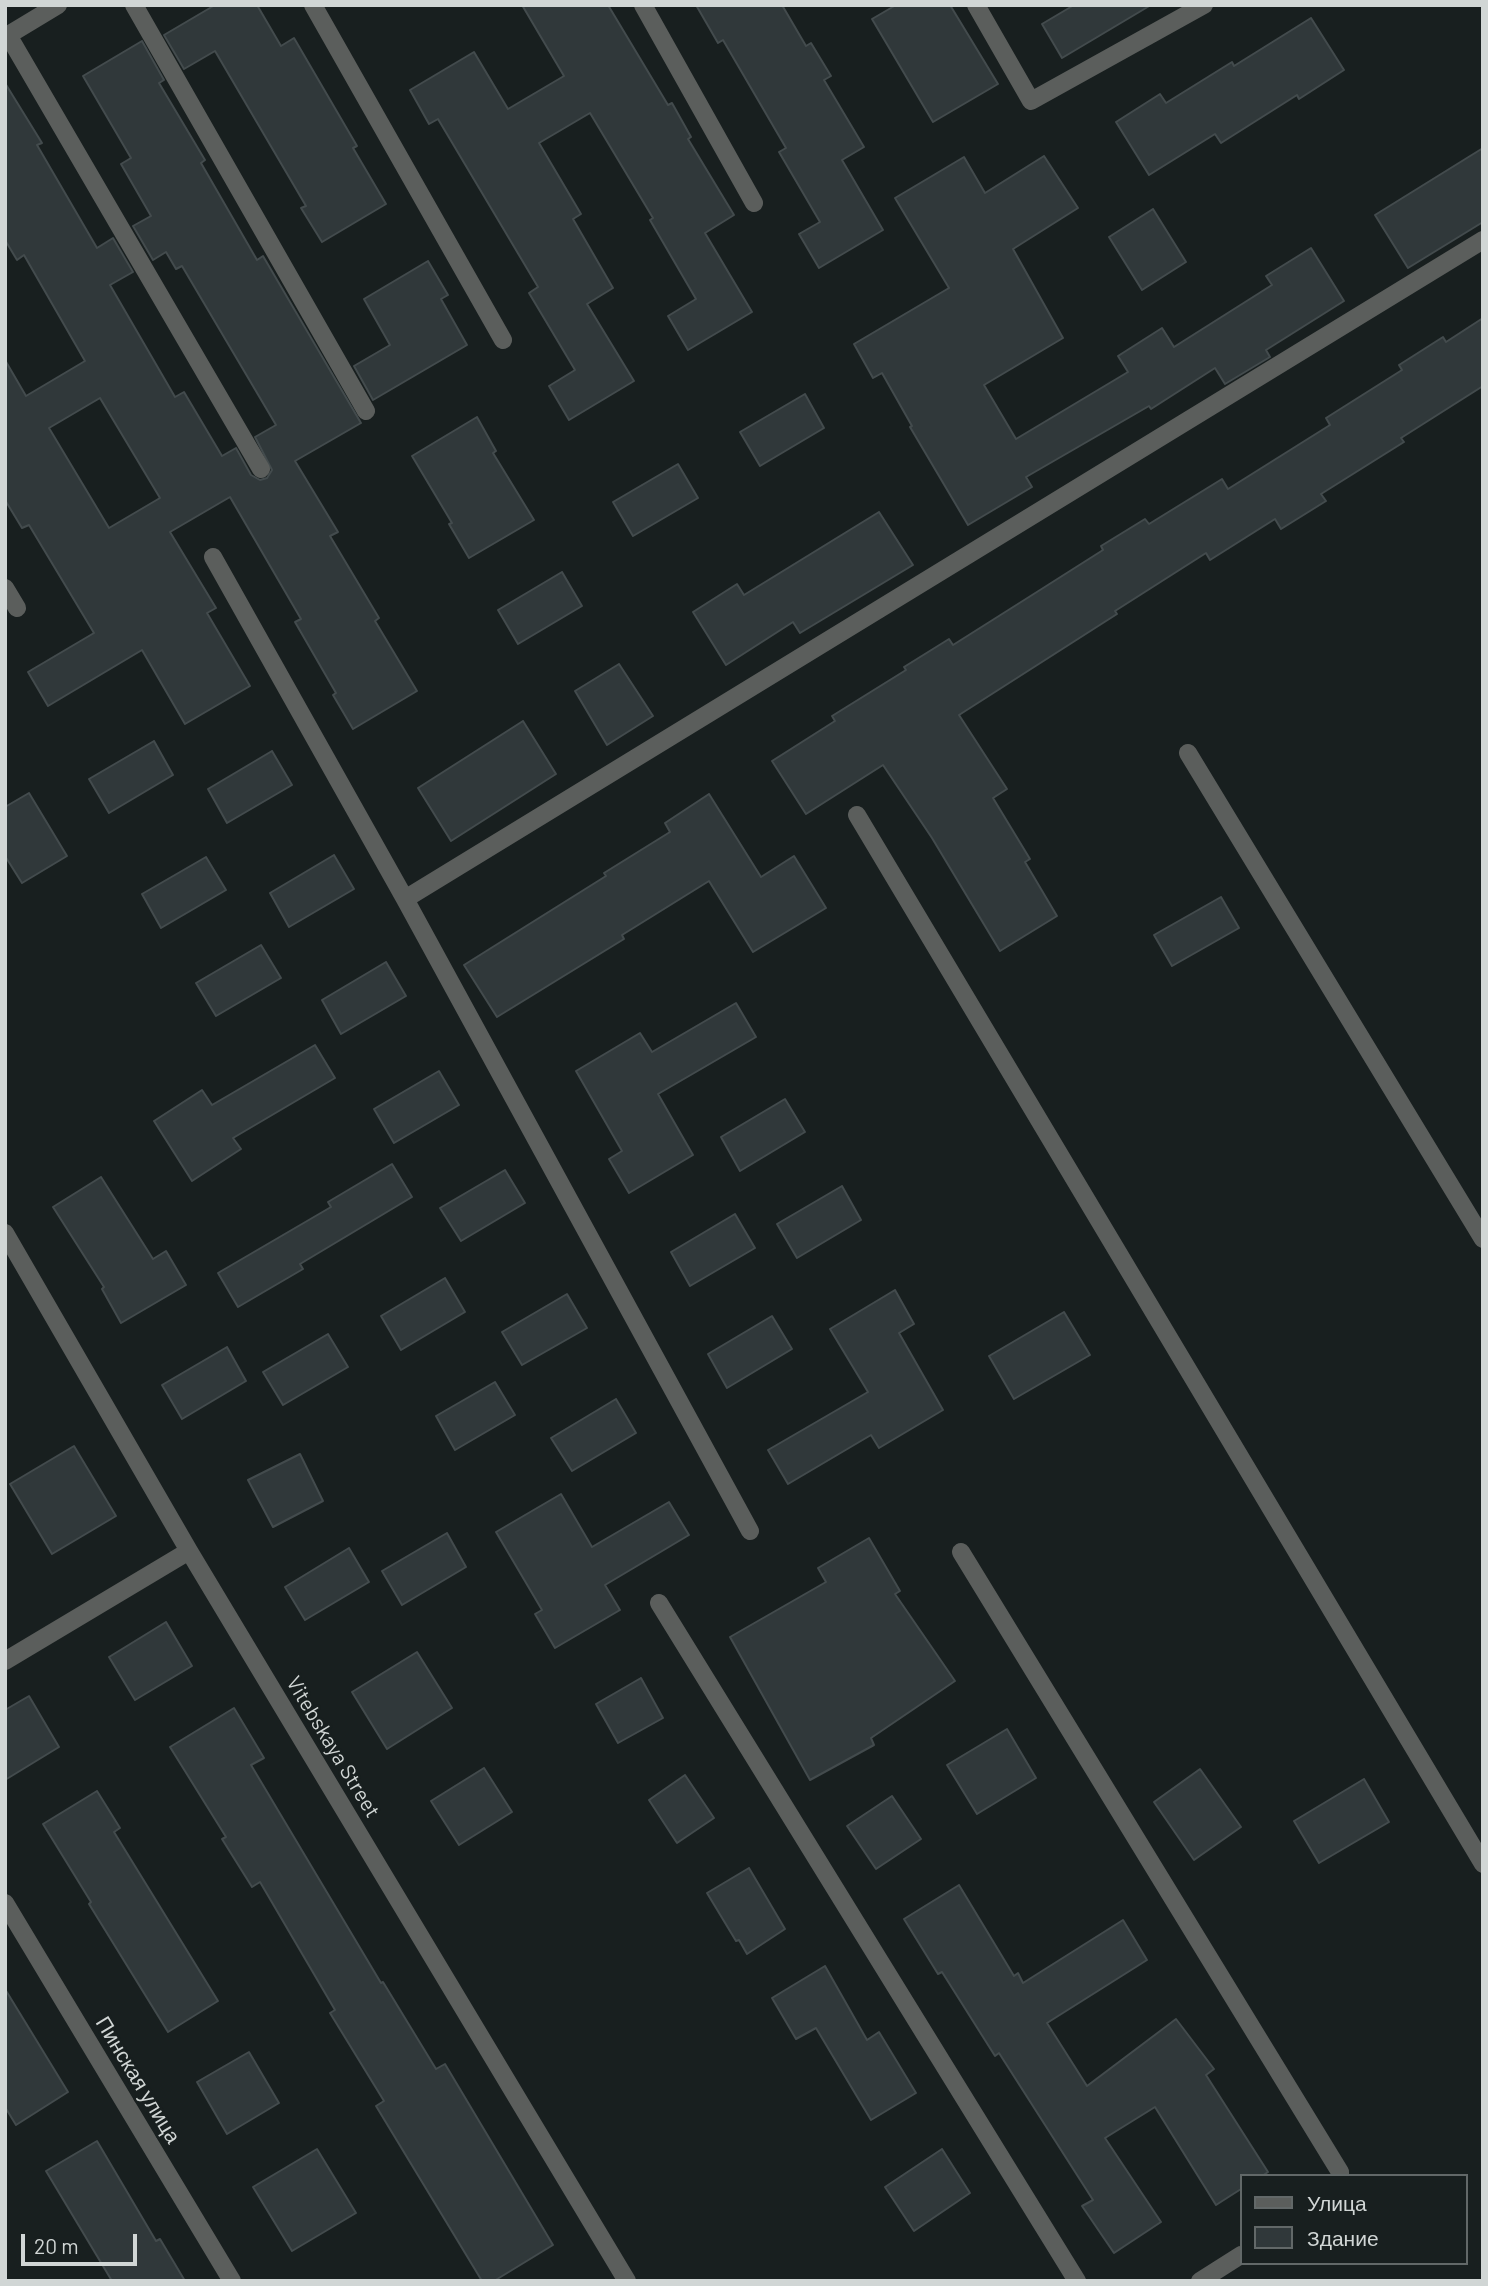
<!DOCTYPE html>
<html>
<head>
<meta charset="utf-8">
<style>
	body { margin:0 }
	#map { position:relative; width:1488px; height:2286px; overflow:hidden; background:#181f1f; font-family:Barlow,sans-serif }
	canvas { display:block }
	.frame { position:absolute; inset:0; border:7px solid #d1d6d5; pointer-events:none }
	.legend { position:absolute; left:1240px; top:2174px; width:228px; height:91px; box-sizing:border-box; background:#181f1f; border:2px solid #626868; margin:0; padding:9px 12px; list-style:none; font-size:21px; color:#d1d6d5 }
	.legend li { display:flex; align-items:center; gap:14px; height:35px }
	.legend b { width:35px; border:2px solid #626868 }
	.scale { position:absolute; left:21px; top:2234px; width:116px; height:32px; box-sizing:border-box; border:4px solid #d1d6d5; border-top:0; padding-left:9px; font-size:21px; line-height:24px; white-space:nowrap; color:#d1d6d5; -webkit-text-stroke:5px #181f1f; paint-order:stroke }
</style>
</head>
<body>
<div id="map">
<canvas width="1488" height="2286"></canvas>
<div class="frame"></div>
<ul class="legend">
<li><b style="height:9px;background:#5b5e5c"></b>Улица</li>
<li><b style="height:19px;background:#30383a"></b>Здание</li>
</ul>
<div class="scale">20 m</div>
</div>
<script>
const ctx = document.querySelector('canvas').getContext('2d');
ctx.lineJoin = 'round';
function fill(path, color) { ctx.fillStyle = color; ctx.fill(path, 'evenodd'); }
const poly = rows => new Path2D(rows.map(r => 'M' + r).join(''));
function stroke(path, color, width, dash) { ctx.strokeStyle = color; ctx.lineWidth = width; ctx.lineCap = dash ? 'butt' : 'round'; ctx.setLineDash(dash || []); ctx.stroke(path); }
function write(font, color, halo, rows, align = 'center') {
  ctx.font = font + ' Barlow,sans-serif'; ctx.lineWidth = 5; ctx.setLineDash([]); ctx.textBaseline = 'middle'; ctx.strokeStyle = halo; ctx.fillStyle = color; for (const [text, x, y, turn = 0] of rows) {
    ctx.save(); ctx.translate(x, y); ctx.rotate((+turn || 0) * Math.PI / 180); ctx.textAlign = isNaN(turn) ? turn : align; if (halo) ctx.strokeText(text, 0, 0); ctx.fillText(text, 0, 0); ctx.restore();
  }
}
const building = poly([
	[215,5,257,5,281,46,294,38,357,146,353,148,386,204,322,242,301,208,306,206,215,51,184,69,164,35,215,5],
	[522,5,608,5,668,105,672,103,691,137,688,139,734,215,705,233,752,312,688,350,668,316,696,299,650,220,653,218,590,113,539,143,581,214,573,219,613,288,587,304,634,381,569,420,549,386,575,370,529,293,538,287,438,119,429,124,410,90,474,52,508,109,564,76,522,5],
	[696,5,782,5,806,46,811,43,831,76,824,80,864,147,842,160,883,230,819,268,799,234,820,222,779,152,786,148,723,40,718,43,696,5],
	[896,5,950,5,998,84,933,122,872,19,896,5],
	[1074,5,1151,5,1062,58,1042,24,1074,5],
	[1311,18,1344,70,1299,99,1297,95,1221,143,1215,134,1149,175,1116,122,1160,94,1166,103,1232,62,1234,66,1311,18],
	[142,41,164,80,159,83,205,160,201,163,257,260,263,256,361,423,295,461,338,532,330,536,379,618,375,621,417,691,353,729,333,695,336,693,295,622,301,619,230,497,170,532,216,608,207,613,250,686,185,724,142,650,48,706,28,672,94,633,29,525,22,528,5,500,5,360,26,396,85,361,24,255,17,260,5,240,5,83,42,143,37,145,97,248,113,238,133,272,110,285,175,397,184,392,222,456,236,448,251,475,260,480,267,478,272,470,255,437,276,425,182,266,176,269,166,252,153,260,133,226,151,216,121,164,131,158,83,76,142,41],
	[100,398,160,498,109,528,49,428,100,398],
	[1483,148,1483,222,1408,268,1375,215,1483,148],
	[1044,156,1078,208,1013,249,1063,338,984,385,1016,439,1128,372,1118,356,1162,328,1174,347,1272,285,1266,276,1311,248,1344,301,1266,350,1270,357,1225,384,1215,368,1151,409,1149,406,1026,477,1032,487,968,525,910,427,912,426,882,373,873,378,854,344,949,288,895,198,964,157,985,193,1044,156],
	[1153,209,1186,262,1142,290,1109,237,1153,209],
	[428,261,448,295,441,299,467,345,373,400,354,366,390,345,364,299,428,261],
	[1483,318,1483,386,1401,438,1404,442,1321,494,1326,501,1281,529,1275,519,1210,560,1206,553,1115,611,1117,614,959,715,1007,789,993,798,1030,859,1025,862,1057,916,1000,951,932,838,883,765,806,814,772,761,835,721,832,716,906,670,904,667,949,639,953,645,1040,590,1103,550,1101,546,1145,519,1149,524,1222,479,1228,489,1330,425,1326,418,1402,370,1399,365,1443,337,1446,342,1483,318],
	[805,394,824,428,760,466,740,432,805,394],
	[477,417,496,451,493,453,534,520,469,558,449,524,452,523,412,456,477,417],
	[678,464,698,498,633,536,613,502,678,464],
	[879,512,913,565,800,633,793,622,726,665,693,612,737,584,744,595,879,512],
	[562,572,582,606,518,644,498,610,562,572],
	[619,664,653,716,607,745,575,691,619,664],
	[523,721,556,774,451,841,418,788,523,721],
	[154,741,173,775,109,813,89,779,154,741],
	[272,751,292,785,227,823,208,789,272,751],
	[29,793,67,856,22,883,5,856,5,807,29,793],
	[709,794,761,877,794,856,826,908,753,952,709,881,622,935,624,939,497,1017,464,965,606,876,604,873,670,832,665,823,709,794],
	[334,855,354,889,289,927,270,893,334,855],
	[206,857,226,890,161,928,142,894,206,857],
	[1221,897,1239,928,1172,966,1154,935,1221,897],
	[261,945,281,978,216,1016,196,983,261,945],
	[386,962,406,996,341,1034,322,1000,386,962],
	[736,1003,756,1037,658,1094,693,1155,629,1193,609,1159,622,1151,576,1071,640,1033,652,1052,736,1003],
	[315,1045,335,1078,233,1138,241,1149,192,1181,154,1121,202,1090,212,1105,315,1045],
	[439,1071,459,1105,394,1143,374,1109,439,1071],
	[785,1099,805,1132,740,1171,721,1137,785,1099],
	[392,1164,412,1197,300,1264,303,1269,238,1307,218,1273,331,1207,328,1202,392,1164],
	[505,1170,525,1203,461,1241,440,1208,505,1170],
	[101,1177,153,1259,166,1251,186,1285,121,1323,102,1289,104,1287,53,1207,101,1177],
	[842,1186,861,1220,797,1258,777,1224,842,1186],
	[735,1214,755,1248,690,1286,671,1252,735,1214],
	[445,1278,465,1312,401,1350,381,1316,445,1278],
	[895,1290,914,1324,899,1333,943,1410,879,1448,871,1435,788,1484,768,1450,868,1392,830,1329,895,1290],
	[567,1294,587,1328,522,1365,502,1332,567,1294],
	[1064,1312,1090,1355,1014,1399,989,1356,1064,1312],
	[772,1316,792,1349,727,1388,708,1354,772,1316],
	[328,1334,348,1367,283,1405,263,1372,328,1334],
	[227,1347,246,1381,182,1419,162,1385,227,1347],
	[495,1382,515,1415,455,1450,436,1416,495,1382],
	[616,1399,636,1433,572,1471,551,1438,616,1399],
	[74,1446,116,1516,52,1554,10,1484,74,1446],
	[300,1454,323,1501,273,1527,248,1480,300,1454],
	[561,1494,592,1547,669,1502,689,1535,605,1585,620,1610,555,1648,535,1614,542,1610,496,1532,561,1494],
	[447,1533,466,1567,402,1605,382,1571,447,1533],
	[869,1538,900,1591,895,1594,955,1681,871,1738,874,1745,810,1780,730,1637,826,1582,818,1568,869,1538],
	[349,1548,369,1582,305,1620,285,1587,349,1548],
	[166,1622,192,1666,135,1700,109,1657,166,1622],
	[417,1652,452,1708,387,1749,352,1692,417,1652],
	[641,1678,663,1718,618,1743,596,1704,641,1678],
	[29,1696,59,1747,5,1780,5,1710,29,1696],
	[234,1708,264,1758,251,1765,381,1983,383,1982,436,2069,445,2064,553,2245,494,2281,482,2281,376,2106,384,2101,330,2013,335,2010,260,1882,252,1887,222,1839,226,1837,170,1747,234,1708],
	[1007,1729,1036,1778,977,1814,947,1765,1007,1729],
	[484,1768,512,1812,459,1845,431,1801,484,1768],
	[1200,1769,1241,1827,1194,1860,1154,1802,1200,1769],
	[685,1775,714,1818,677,1843,649,1800,685,1775],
	[1364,1779,1389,1822,1319,1863,1294,1821,1364,1779],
	[97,1791,120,1828,114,1832,218,2001,168,2032,89,1904,91,1902,43,1824,97,1791],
	[892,1796,921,1839,876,1869,847,1826,892,1796],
	[749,1868,785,1929,747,1954,739,1940,736,1941,707,1893,749,1868],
	[959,1885,1014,1976,1018,1973,1023,1983,1123,1920,1147,1960,1047,2023,1087,2086,1176,2019,1214,2069,1206,2075,1268,2172,1262,2176,1241,2176,1241,2189,1216,2205,1155,2107,1105,2138,1161,2222,1114,2253,1082,2206,1093,2200,999,2053,995,2056,942,1972,938,1974,904,1919,959,1885],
	[825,1966,867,2040,879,2032,916,2093,871,2120,816,2028,796,2039,772,1998,825,1966],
	[5,1989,68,2092,16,2125,5,2107,5,1989],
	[249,2052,279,2103,227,2134,197,2082,249,2052],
	[97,2141,156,2241,160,2239,185,2281,112,2281,46,2171,97,2141],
	[317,2149,356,2213,292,2251,253,2187,317,2149],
	[942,2149,970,2193,914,2231,885,2187,942,2149]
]);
fill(building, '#30383a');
stroke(building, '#434b4d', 2);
stroke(poly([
	[134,5,366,411],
	[313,5,503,340],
	[643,5,754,203],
	[976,5,1031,101,1204,5],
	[8,35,261,469],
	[5,37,58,5],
	[213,557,405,899,750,1531],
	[5,588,17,608],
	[1188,753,1483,1239],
	[857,815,1483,1864],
	[405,899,1483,240],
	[5,1233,189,1551,627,2281],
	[961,1552,1340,2172,1340,2176],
	[659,1603,1077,2281],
	[5,1661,189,1551],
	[5,1903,232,2281],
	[1200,2281,1241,2255]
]), '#5b5e5c', 18);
write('21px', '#d1d6d5', '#181f1f', [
	["Vitebskaya Street",333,1747,59],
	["Пинская улица",138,2080,59]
]);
</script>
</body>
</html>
